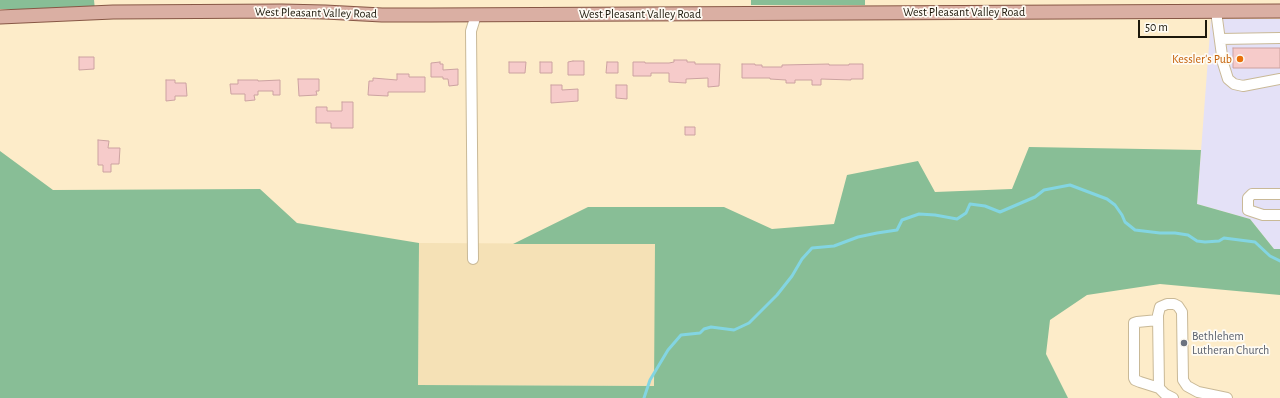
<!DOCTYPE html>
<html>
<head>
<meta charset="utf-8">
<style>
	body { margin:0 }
	#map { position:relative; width:1280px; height:398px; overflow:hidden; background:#fdecc9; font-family:"Alegreya Sans",sans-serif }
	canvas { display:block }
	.scale { position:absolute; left:1138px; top:20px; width:69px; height:18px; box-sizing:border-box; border:2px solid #1c170a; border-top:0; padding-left:5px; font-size:12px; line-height:14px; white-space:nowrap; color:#1c170a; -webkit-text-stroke:3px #fefbf4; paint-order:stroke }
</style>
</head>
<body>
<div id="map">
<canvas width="1280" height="398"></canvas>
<div class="scale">50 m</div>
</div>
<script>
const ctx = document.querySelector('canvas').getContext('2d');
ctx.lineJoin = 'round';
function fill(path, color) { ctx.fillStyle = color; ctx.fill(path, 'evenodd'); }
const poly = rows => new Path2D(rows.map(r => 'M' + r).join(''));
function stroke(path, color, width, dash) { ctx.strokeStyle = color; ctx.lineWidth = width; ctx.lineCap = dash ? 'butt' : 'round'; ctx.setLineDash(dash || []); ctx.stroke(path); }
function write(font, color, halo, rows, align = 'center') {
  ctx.font = font + ' "Alegreya Sans",sans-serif'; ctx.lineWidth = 3.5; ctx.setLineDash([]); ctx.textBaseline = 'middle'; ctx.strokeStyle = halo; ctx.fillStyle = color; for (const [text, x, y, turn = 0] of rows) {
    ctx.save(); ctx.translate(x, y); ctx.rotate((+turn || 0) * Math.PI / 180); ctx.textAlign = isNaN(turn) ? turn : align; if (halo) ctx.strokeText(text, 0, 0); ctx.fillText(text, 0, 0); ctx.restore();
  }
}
fill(poly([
	[1211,19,1280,19,1280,249,1274,249,1250,219,1197,204]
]), '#e4e1f7');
fill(poly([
	[419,243,655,244,655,386,418,385]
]), '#f5e1b6');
fill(poly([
	[0,0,94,0,95,10,0,9],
	[751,0,865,0,865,5,751,5],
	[1029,147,1201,150,1197,204,1250,219,1274,249,1280,249,1280,295,1160,284,1087,295,1050,320,1046,354,1068,398,0,398,0,151,53,190,260,189,297,223,419,243,418,385,654,386,655,244,513,244,588,207,724,207,772,229,834,224,847,175,918,161,935,192,1012,189]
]), '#88be96');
stroke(poly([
	[644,398,650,380,668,350,681,335,700,333,704,329,711,327,734,330,749,323,777,295,792,276,802,259,812,248,834,246,858,237,877,233,897,230,902,220,919,214,935,215,957,219,966,213,970,204,985,206,1000,212,1035,197,1044,190,1070,185,1107,199,1115,205,1122,215,1125,222,1135,230,1160,233,1175,233,1188,235,1197,241,1205,242,1219,241,1224,238,1255,242,1270,256,1280,261]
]), '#83d5e2', 3);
const building = poly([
	[1233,48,1280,48,1280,68,1233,68,1233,48],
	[79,57,94,57,94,69,79,70,79,57],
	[674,60,687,60,687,62,695,62,695,64,720,64,719,86,708,87,708,78,686,79,686,83,669,82,669,73,651,73,651,76,633,76,633,62,645,62,645,63,669,63,674,62,674,60],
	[573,61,584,61,584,75,568,75,568,62,573,61],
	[440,62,440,64,443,64,443,70,458,69,458,85,449,86,448,79,443,79,443,77,431,77,431,63,440,62],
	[509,62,526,62,525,73,509,73,509,62],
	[540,62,552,62,552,73,540,73,540,62],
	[607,62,618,62,618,73,606,73,607,62],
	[742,64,755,64,755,65,762,65,762,67,782,67,782,65,829,64,829,65,849,65,849,64,863,64,863,79,851,79,851,80,821,79,821,85,812,85,812,80,795,80,795,83,786,83,786,80,770,79,770,78,742,78,742,64],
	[397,74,409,74,409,77,425,77,425,92,388,92,388,96,368,95,369,81,373,81,373,78,397,80,397,74],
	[298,79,319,79,319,91,316,91,317,95,299,96,298,79],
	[166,80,175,80,175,83,186,83,187,96,175,96,175,100,166,101,166,80],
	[238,80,258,80,258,81,280,80,280,95,273,95,273,91,258,91,258,95,254,95,255,100,245,101,245,94,231,94,230,84,238,84,238,80],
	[551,85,562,85,562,90,578,89,578,101,551,103,551,85],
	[616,85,627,85,627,99,616,98,616,85],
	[342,102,353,102,353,128,331,128,331,123,316,123,316,107,327,107,327,111,342,111,342,102],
	[685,127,695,127,695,135,685,135,685,127],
	[98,140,109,141,108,148,120,148,119,164,111,164,111,172,103,172,103,165,98,165,98,140]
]);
fill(building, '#f6cbca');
stroke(building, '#cca2a1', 1);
const minor = poly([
	[1216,11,1223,63,1228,79,1234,84,1243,86,1280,79],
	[1220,39,1280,38],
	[1280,194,1252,194,1248,198,1248,210,1263,215,1280,215],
	[473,259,471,31,476,15],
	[1158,320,1137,322,1134,323,1134,378,1135,380,1140,382,1159,388,1165,394,1173,398],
	[1159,388,1158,315,1160,307,1167,304,1174,304,1178,306,1182,312,1183,380,1187,386,1198,392,1227,398]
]);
const major = poly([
	[0,17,113,12,282,11,325,12,382,15,430,15,1280,11]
]);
stroke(minor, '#c9b997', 12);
stroke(major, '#875745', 15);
stroke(minor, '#fff', 10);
stroke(major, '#daafa3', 13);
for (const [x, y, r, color] of [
	[1240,59,4,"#e8710a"],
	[1184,343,4,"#6b7280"]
]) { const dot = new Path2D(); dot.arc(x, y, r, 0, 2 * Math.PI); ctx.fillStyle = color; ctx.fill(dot); stroke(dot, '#fefbf4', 1.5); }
write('12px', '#1c170a', '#fefbf4', [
	["West Pleasant Valley Road",964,12],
	["West Pleasant Valley Road",316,13,1],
	["West Pleasant Valley Road",640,14]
]);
write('12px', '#c56008', '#fefbf4', [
	["Kessler's Pub",1232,59]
], 'right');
write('12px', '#5b616d', '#fefbf4', [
	["Bethlehem",1192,336],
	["Lutheran Church",1192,350]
], 'left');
</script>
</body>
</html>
